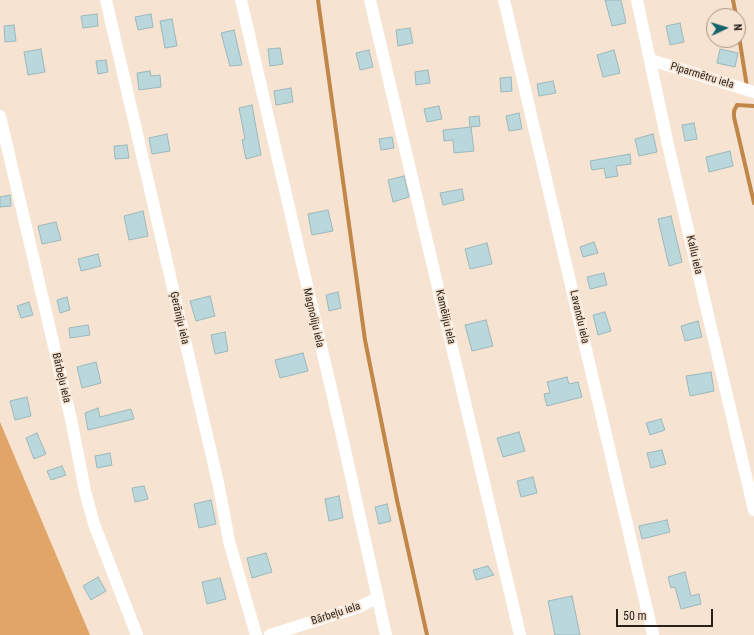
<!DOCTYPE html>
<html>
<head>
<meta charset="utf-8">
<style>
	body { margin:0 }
	#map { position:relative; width:754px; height:635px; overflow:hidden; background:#f6e3d1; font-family:"Roboto Condensed",sans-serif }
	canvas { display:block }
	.north { position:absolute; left:706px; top:8px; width:40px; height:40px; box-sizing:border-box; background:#f6e3d1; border:1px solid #a49588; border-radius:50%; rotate:86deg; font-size:11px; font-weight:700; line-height:16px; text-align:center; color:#28211b }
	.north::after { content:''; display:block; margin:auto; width:14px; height:18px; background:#15636c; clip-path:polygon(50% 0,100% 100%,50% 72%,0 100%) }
	.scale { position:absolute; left:616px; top:609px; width:97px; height:18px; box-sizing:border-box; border:2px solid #28211b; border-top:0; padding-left:5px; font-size:12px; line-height:14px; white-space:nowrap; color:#28211b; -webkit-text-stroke:3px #f6e3d1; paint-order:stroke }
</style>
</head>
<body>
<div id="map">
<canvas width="754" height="635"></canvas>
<div class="north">N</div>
<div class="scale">50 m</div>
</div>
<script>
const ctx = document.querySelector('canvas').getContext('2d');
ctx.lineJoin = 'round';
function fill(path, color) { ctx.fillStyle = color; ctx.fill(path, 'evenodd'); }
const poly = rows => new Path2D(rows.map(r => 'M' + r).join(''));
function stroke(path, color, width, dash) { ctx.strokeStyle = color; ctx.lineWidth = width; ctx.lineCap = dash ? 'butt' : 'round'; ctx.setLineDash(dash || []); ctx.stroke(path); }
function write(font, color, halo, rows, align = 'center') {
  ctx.font = font + ' "Roboto Condensed",sans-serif'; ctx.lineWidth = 3.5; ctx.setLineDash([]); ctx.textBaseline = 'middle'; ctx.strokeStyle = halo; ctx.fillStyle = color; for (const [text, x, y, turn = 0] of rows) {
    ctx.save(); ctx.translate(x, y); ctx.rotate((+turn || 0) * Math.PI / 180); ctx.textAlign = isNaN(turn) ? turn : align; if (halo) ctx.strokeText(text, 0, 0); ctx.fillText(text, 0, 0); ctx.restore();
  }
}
fill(poly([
	[0,422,90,635,0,635]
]), '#e1a568');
stroke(poly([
	[318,0,365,340,397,500,427,635],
	[733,0,736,16],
	[738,30,747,87],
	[754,106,737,105,734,111,734,117,754,203]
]), '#c08749', 4);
const building = poly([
	[605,0,621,0,626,23,612,26,605,0],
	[97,14,98,26,83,28,81,16,97,14],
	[151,14,153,27,138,30,135,17,151,14],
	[172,19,177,46,165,48,160,21,172,19],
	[680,23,684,42,670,45,666,26,680,23],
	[14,25,16,41,5,42,4,26,14,25],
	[410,28,413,43,398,46,396,30,410,28],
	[234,30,242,65,230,66,221,33,234,30],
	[280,48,283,64,270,66,268,49,280,48],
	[41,49,45,72,28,75,24,52,41,49],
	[720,49,738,53,735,67,717,63,720,49],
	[369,50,373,67,360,70,356,53,369,50],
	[614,50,620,73,603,77,597,55,614,50],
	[106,60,108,72,98,74,96,61,106,60],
	[428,70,430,83,416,85,415,72,428,70],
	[150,71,151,76,160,75,161,87,139,90,137,73,150,71],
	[511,77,512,91,501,92,500,78,511,77],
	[553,81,556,93,539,96,537,84,553,81],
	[291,88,293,102,276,105,274,91,291,88],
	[252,105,261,155,246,159,242,140,245,139,239,108,252,105],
	[439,106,442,119,427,122,424,109,439,106],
	[519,113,522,129,509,131,506,116,519,113],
	[479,116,480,126,470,127,469,117,479,116],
	[694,123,697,139,685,141,682,125,694,123],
	[471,127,474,151,454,153,453,140,444,141,443,130,471,127],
	[167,134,170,151,152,154,149,138,167,134],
	[653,134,657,152,639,156,635,139,653,134],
	[392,137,394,148,381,150,379,139,392,137],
	[127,145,129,158,115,159,114,146,127,145],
	[730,151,733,166,709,172,706,157,730,151],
	[630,154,631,164,616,166,618,176,606,178,604,168,592,170,590,161,630,154],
	[404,176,409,197,393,202,388,180,404,176],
	[462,189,464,200,443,205,440,193,462,189],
	[10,195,11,206,0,207,0,197,10,195],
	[328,210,333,231,312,235,308,214,328,210],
	[143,211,148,236,129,240,124,216,143,211],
	[671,216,682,262,669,266,658,219,671,216],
	[56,222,61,240,42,244,38,226,56,222],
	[594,242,598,253,583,257,580,247,594,242],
	[487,243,492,264,470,269,465,249,487,243],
	[98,254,101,266,81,271,78,259,98,254],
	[604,273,607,285,590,289,587,277,604,273],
	[338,292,341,308,329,311,326,295,338,292],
	[210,296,215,316,196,321,190,301,210,296],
	[67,297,70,310,60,313,57,300,67,297],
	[29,302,33,315,21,318,17,306,29,302],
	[605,312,611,331,598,335,593,315,605,312],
	[486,320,493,346,472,351,465,325,486,320],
	[698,321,702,337,685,341,681,326,698,321],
	[88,325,90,335,70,338,69,328,88,325],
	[225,332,228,351,215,354,211,335,225,332],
	[303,353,308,371,280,378,275,360,303,353],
	[96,362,101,383,82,388,77,367,96,362],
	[711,372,714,391,690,396,686,376,711,372],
	[567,377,569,384,578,382,582,397,547,406,544,394,550,393,547,382,567,377],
	[27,397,31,416,15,420,10,401,27,397],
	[98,408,100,417,131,409,134,419,88,430,85,413,98,408],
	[661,419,665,430,650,435,646,423,661,419],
	[519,432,525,451,503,457,497,438,519,432],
	[37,433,46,454,34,459,26,438,37,433],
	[662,450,666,464,651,468,647,453,662,450],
	[110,453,112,465,97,468,95,456,110,453],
	[62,466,66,475,51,480,47,471,62,466],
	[533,477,537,493,521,497,517,481,533,477],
	[144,486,148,499,135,502,132,488,144,486],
	[339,496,343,518,329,521,325,499,339,496],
	[211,500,216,524,199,528,194,504,211,500],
	[387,504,391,521,379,524,375,507,387,504],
	[667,520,670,532,642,539,639,526,667,520],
	[266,553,272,572,252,578,247,558,266,553],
	[488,566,494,575,476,580,473,570,488,566],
	[685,572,691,596,699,594,701,604,681,609,675,587,671,588,668,577,685,572],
	[98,577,106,591,91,600,83,586,98,577],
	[220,578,226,599,207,604,202,582,220,578],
	[572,596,580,635,555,635,548,601,572,596]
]);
fill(building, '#bad7db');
stroke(building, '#9bb8bc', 1);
stroke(poly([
	[106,0,219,487,229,541,256,635],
	[241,0,342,436,386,635],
	[370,0,520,635],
	[504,0,653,635],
	[637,0,668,145,754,510],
	[651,60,754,92],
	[0,116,71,419,85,491,94,524,137,635],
	[270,635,359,607,377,598]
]), '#fff', 12);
write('11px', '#28211b', '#f6e3d1', [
	["Piparmētru iela",702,76,17],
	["Kallu iela",694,255,77],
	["Kamēliju iela",445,317,77],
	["Lavandu iela",579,317,77],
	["Ģerāniju iela",179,318,77],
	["Magnoliju iela",313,318,77],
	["Bārbeļu iela",61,378,77],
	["Bārbeļu iela",336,614,-18]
]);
</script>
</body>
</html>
